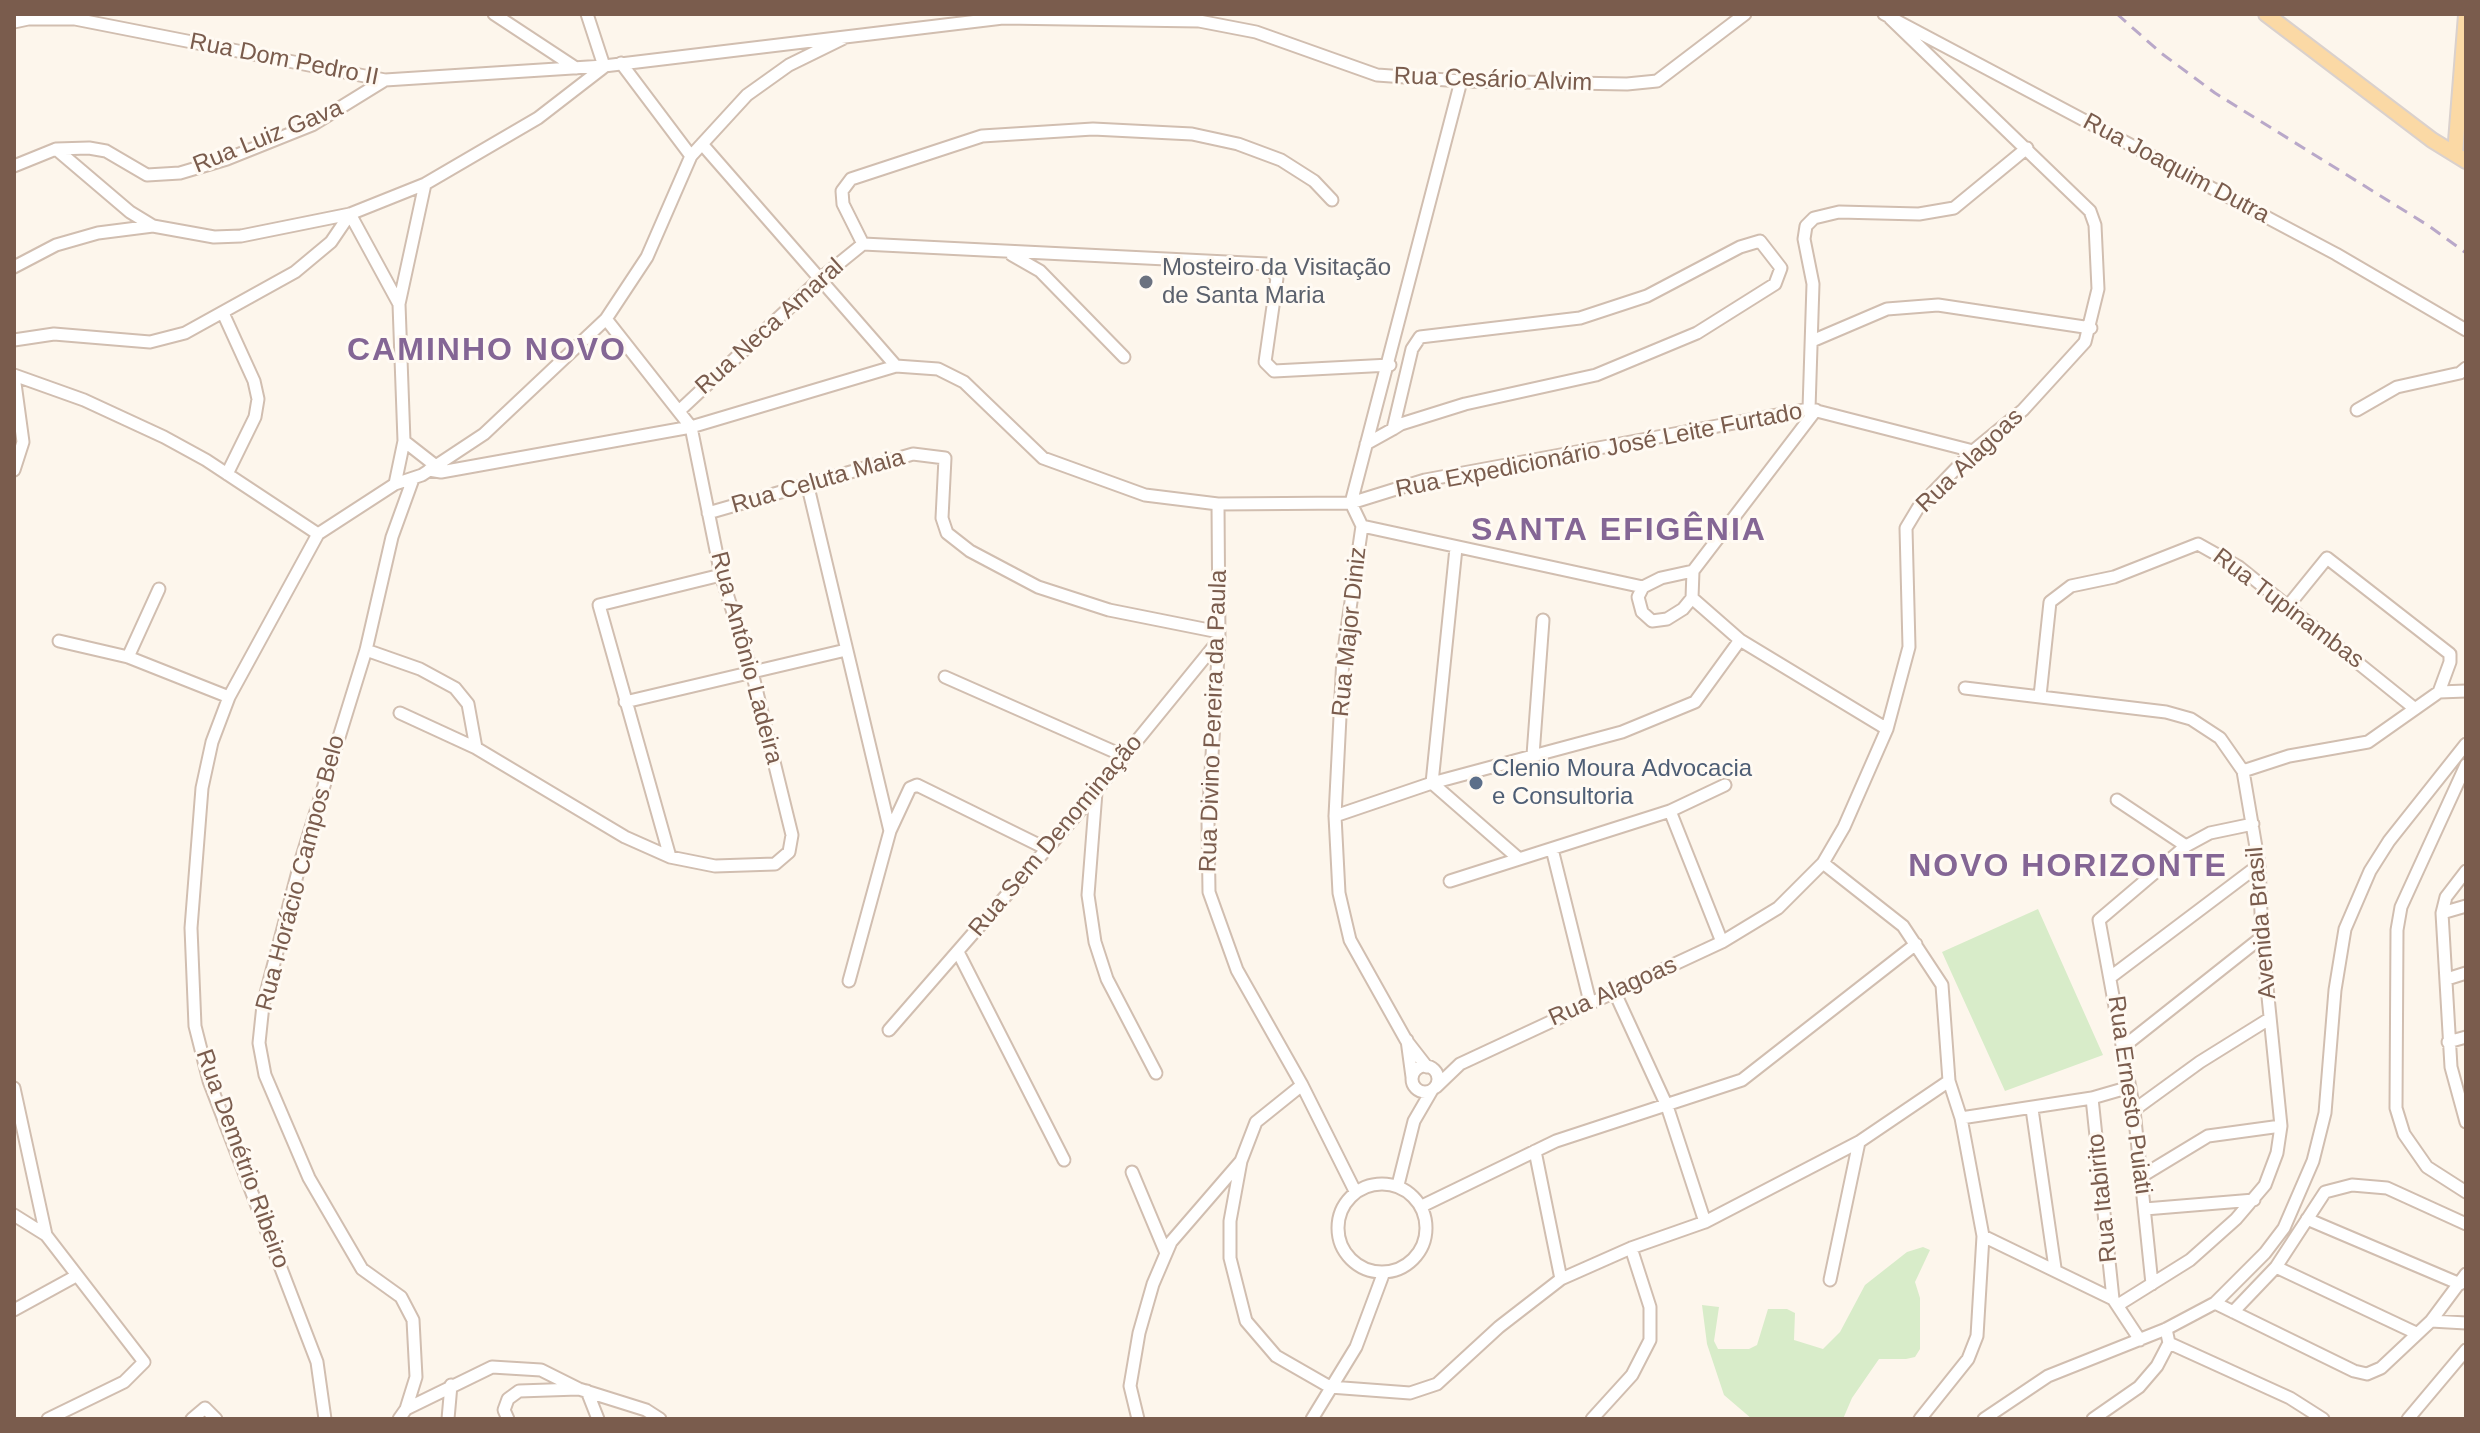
<!DOCTYPE html>
<html>
<head>
<meta charset="utf-8">
<style>
	body { margin:0 }
	#map { position:relative; width:2480px; height:1433px; overflow:hidden; background:#fdf6ec; font-family:Helvetica,sans-serif }
	canvas { display:block }
	.frame { position:absolute; inset:0; border:16px solid #7a5c4d; pointer-events:none }
</style>
</head>
<body>
<div id="map">
<canvas width="2480" height="1433"></canvas>
<div class="frame"></div>
</div>
<script>
const ctx = document.querySelector('canvas').getContext('2d');
ctx.lineJoin = 'round';
function fill(path, color) { ctx.fillStyle = color; ctx.fill(path, 'evenodd'); }
const poly = rows => new Path2D(rows.map(r => 'M' + r).join(''));
function stroke(path, color, width, dash) { ctx.strokeStyle = color; ctx.lineWidth = width; ctx.lineCap = dash ? 'butt' : 'round'; ctx.setLineDash(dash || []); ctx.stroke(path); }
function write(font, color, halo, rows, align = 'center') {
  ctx.font = font + ' Helvetica,sans-serif'; ctx.lineWidth = 6; ctx.setLineDash([]); ctx.textBaseline = 'middle'; ctx.strokeStyle = halo; ctx.fillStyle = color; for (const [text, x, y, turn = 0] of rows) {
    ctx.save(); ctx.translate(x, y); ctx.rotate((+turn || 0) * Math.PI / 180); ctx.textAlign = isNaN(turn) ? turn : align; if (halo) ctx.strokeText(text, 0, 0); ctx.fillText(text, 0, 0); ctx.restore();
  }
}
fill(poly([
	[2038,909,2103,1055,2005,1091,1942,952],
	[1923,1247,1930,1250,1915,1282,1920,1298,1920,1349,1915,1357,1906,1359,1879,1359,1852,1398,1843,1419,1752,1419,1724,1395,1707,1344,1702,1305,1719,1307,1714,1341,1718,1349,1749,1349,1757,1345,1768,1309,1787,1309,1795,1313,1794,1340,1823,1349,1840,1332,1865,1285,1907,1252]
]), '#d8ecc9');
const minor = poly([
	[494,14,576,68],
	[587,14,604,66],
	[1884,14,2336,254,2466,330],
	[14,22,28,19,75,19,385,80,604,66,1003,18,1199,21,1256,32,1377,75,1461,81,1627,84,1657,81,1745,14],
	[621,63,691,156],
	[702,144,896,366],
	[56,149,130,212,153,226,214,237,241,236,350,214,425,184,538,118,604,67],
	[14,166,56,149,89,148,106,151,147,175,180,173,227,159,312,125,385,80],
	[350,214,399,304,404,441,395,484],
	[863,244,1267,264,1277,278,1265,362,1274,371,1390,365],
	[863,244,843,204,842,191,851,179,982,136,1093,129,1192,134,1238,144,1281,160,1314,181,1332,200],
	[1012,255,1040,271,1124,357],
	[14,267,56,245,98,233,153,226],
	[399,304,425,184],
	[223,313,254,381,258,399,255,417,227,474],
	[14,340,54,334,150,342,185,333,295,272,331,242,350,214],
	[1812,341,1887,309,1938,305,2091,328],
	[14,375,84,400,164,437,206,460,318,534],
	[14,376,23,442,14,470],
	[1809,409,1813,284,1804,239,1806,226,1814,218,1839,212,1919,214,1954,208,2027,148],
	[2357,410,2397,387,2460,373,2466,368],
	[679,411,821,278,863,244],
	[404,441,436,466],
	[1366,444,1393,429,1401,424,1465,404,1596,375,1697,333,1775,284,1781,268,1760,241,1740,247,1647,296,1580,318,1420,337,1412,349,1393,429],
	[429,470,441,472,691,427,896,366,938,369,964,382,1043,458,1145,495,1218,504,1351,503,1425,480,1809,409,1973,451],
	[808,487,890,831,849,981],
	[1218,504,1219,639,1208,822,1209,892,1237,970,1302,1085,1355,1191],
	[708,513,913,454,945,458,942,518,947,533,970,551,1038,587,1109,610,1219,632],
	[1362,526,1643,587],
	[1456,548,1432,783,1518,858],
	[1693,571,1816,410],
	[1693,571,1692,598,1683,609,1667,619,1652,621,1642,612,1638,597,1643,587,1661,578,1693,571],
	[1692,598,1740,640,1887,729],
	[59,641,128,657,229,697],
	[366,650,420,669,455,688,468,704,476,748,625,837,670,857,715,866,775,864,789,852,792,835,752,672,721,575,691,427,606,319],
	[128,657,159,589],
	[945,677,1124,756],
	[1965,688,2166,712,2191,719,2220,738,2243,771,2259,865,2262,937,2281,1126,2277,1153,2265,1185,2236,1219,2190,1260,2118,1305],
	[2439,692,2466,691],
	[2040,696,2050,602,2071,586,2114,577,2198,544,2239,567,2414,708],
	[625,702,846,650],
	[400,713,476,748],
	[1533,755,1543,620],
	[2466,765,2401,907,2397,930,2396,1108,2404,1134,2427,1167,2466,1192],
	[2243,771,2289,756,2368,742,2439,692,2450,662,2450,654,2327,558,2288,606],
	[1096,792,1088,895,1095,942,1107,979,1156,1073],
	[2117,800,2186,846],
	[1670,811,1722,942],
	[1335,816,1432,783,1622,732,1695,702,1740,640],
	[890,831,910,788,917,785,1047,849],
	[1552,849,1590,1002],
	[670,857,599,605,721,575],
	[1823,863,1903,926,1942,985,1949,1081,1961,1118,1983,1236,1977,1336,1968,1359,1920,1419],
	[2466,871,2446,897,2442,913,2451,1067,2466,1122],
	[1450,881,1670,811,1725,785],
	[2442,913,2466,906],
	[958,952,1064,1160],
	[2112,976,2259,865],
	[2447,979,2466,973],
	[1615,993,1667,1106,1705,1222],
	[889,1030,1078,813,1219,640],
	[1407,1040,1412,1077],
	[2448,1042,2466,1037],
	[2123,1047,2262,937],
	'1412 1079a13 13 0 1 1 26 0a13 13 0 1 1-26 0Z',
	[1427,1067,1406,1040,1350,940,1339,893,1335,816,1343,657,1362,526,1351,503,1461,81],
	[1302,1085,1256,1122,1241,1161,1230,1221,1230,1258,1246,1321,1276,1356,1330,1387,1410,1393,1437,1384,1499,1327,1561,1279,1631,1248,1705,1222,1859,1142,1949,1081],
	[1436,1087,1460,1064,1722,942,1778,908,1823,863,1844,827,1887,729,1909,647,1906,528,1918,508,1973,451,2023,410,2085,342,2098,289,2095,225,2090,211,1890,18],
	[14,1088,46,1235],
	[2092,1098,2113,1299],
	[2032,1109,2055,1268],
	[2134,1110,2200,1062,2269,1019],
	[1961,1118,2092,1098,2130,1087],
	[1535,1151,1561,1279],
	[1132,1172,1166,1253],
	[2142,1176,2208,1136,2281,1126],
	'1338 1228a44 44 0 1 1 88 0a44 44 0 1 1-88 0Z',
	[1398,1185,1414,1121,1432,1090],
	[1422,1206,1556,1141,1742,1080,1916,944],
	[2145,1209,2254,1200],
	[14,1215,46,1235,144,1362,124,1382,48,1419],
	[2307,1219,2460,1284],
	[1983,1236,2113,1299,2140,1340],
	[2276,1267,2416,1333],
	[1830,1280,1859,1142],
	[2152,1284,2134,1110,2099,920,2186,846,2210,833,2253,824],
	[2215,1303,2354,1371,2367,1374,2381,1368,2431,1321,2466,1274],
	[14,1310,76,1276],
	[2233,1312,2276,1267,2325,1192,2352,1185,2387,1188,2466,1224],
	[2431,1321,2466,1323],
	[2166,1329,2169,1343,2290,1398,2323,1419],
	[587,1391,598,1419],
	[406,1409,492,1367,541,1370,579,1389,646,1410,660,1419],
	[192,1419,205,1408,216,1419],
	[325,1419,317,1362,209,1081,195,1026,191,928,202,788,212,742,229,697,318,534,395,484,422,475,484,434,606,319,647,257,691,156,747,95,789,65,844,38],
	[399,1419,406,1409,416,1377,413,1320,401,1297,362,1269,309,1178,265,1075,259,1043,263,1005,301,860,366,650,392,537,413,479],
	[448,1419,451,1385],
	[508,1419,504,1410,508,1399,519,1391,578,1389],
	[1138,1419,1130,1386,1139,1333,1153,1284,1171,1242,1241,1161],
	[1312,1419,1356,1347,1384,1272],
	[1592,1419,1632,1375,1650,1340,1650,1307,1631,1248],
	[1984,1419,2048,1376,2166,1329,2215,1303,2265,1253,2284,1228,2313,1161,2325,1113,2335,990,2345,929,2370,871,2389,841,2466,744],
	[2093,1419,2139,1387,2157,1366,2169,1343],
	[2408,1419,2466,1350]
]);
const major = poly([
	[2266,14,2432,140,2466,161],
	[2455,154,2466,15]
]);
stroke(minor, '#d1beb0', 15);
stroke(major, '#dad1cd', 18);
stroke(minor, '#fff', 11);
stroke(major, '#fbd9a5', 14);
stroke(poly([
	[2117,14,2161,53,2215,93,2429,226,2466,253]
]), '#b9a8c9', 3, [12, 8]);
for (const [x, y, r, color] of [
	[1146,282,8,"#6b7280"],
	[1476,783,8,"#5c6f8a"]
]) { const dot = new Path2D(); dot.arc(x, y, r, 0, 2 * Math.PI); ctx.fillStyle = color; ctx.fill(dot); stroke(dot, '#fffaf3', 3); }
write('24px', '#7a5c4d', '#fffaf3', [
	["Rua Dom Pedro II",284,60,11],
	["Rua Cesário Alvim",1493,80,2],
	["Rua Luiz Gava",268,137,-22],
	["Rua Joaquim Dutra",2176,169,28],
	["Rua Neca Amaral",770,327,-42],
	["Rua Expedicionário José Leite Furtado",1599,451,-11],
	["Rua Alagoas",1970,461,-44],
	["Rua Celuta Maia",818,482,-16],
	["Rua Tupinambas",2288,609,37],
	["Rua Major Diniz",1350,632,-84],
	["Rua Antônio Ladeira",746,658,75],
	["Rua Divino Pereira da Paula",1214,721,-88],
	["Rua Sem Denominação",1056,836,-50],
	["Rua Horácio Campos Belo",301,873,-75],
	["Avenida Brasil",2262,923,-95],
	["Rua Alagoas",1613,992,-24],
	["Rua Ernesto Puiati",2129,1095,82],
	["Rua Demétrio Ribeiro",242,1159,70],
	["Rua Itabirito",2103,1198,-96]
]);
write('24px', '#5b616d', '#fffaf3', [
	["Mosteiro da Visitação",1162,268],
	["de Santa Maria",1162,296]
], 'left');
write('24px', '#4e5e75', '#fffaf3', [
	["Clenio Moura Advocacia",1492,769],
	["e Consultoria",1492,797]
], 'left');
ctx.letterSpacing = '2px';
write('bold 32px', '#846695', '#fffaf3', [
	["CAMINHO NOVO",487,351],
	["SANTA EFIGÊNIA",1619,531],
	["NOVO HORIZONTE",2068,867]
]);
ctx.letterSpacing = '0px';
</script>
</body>
</html>
